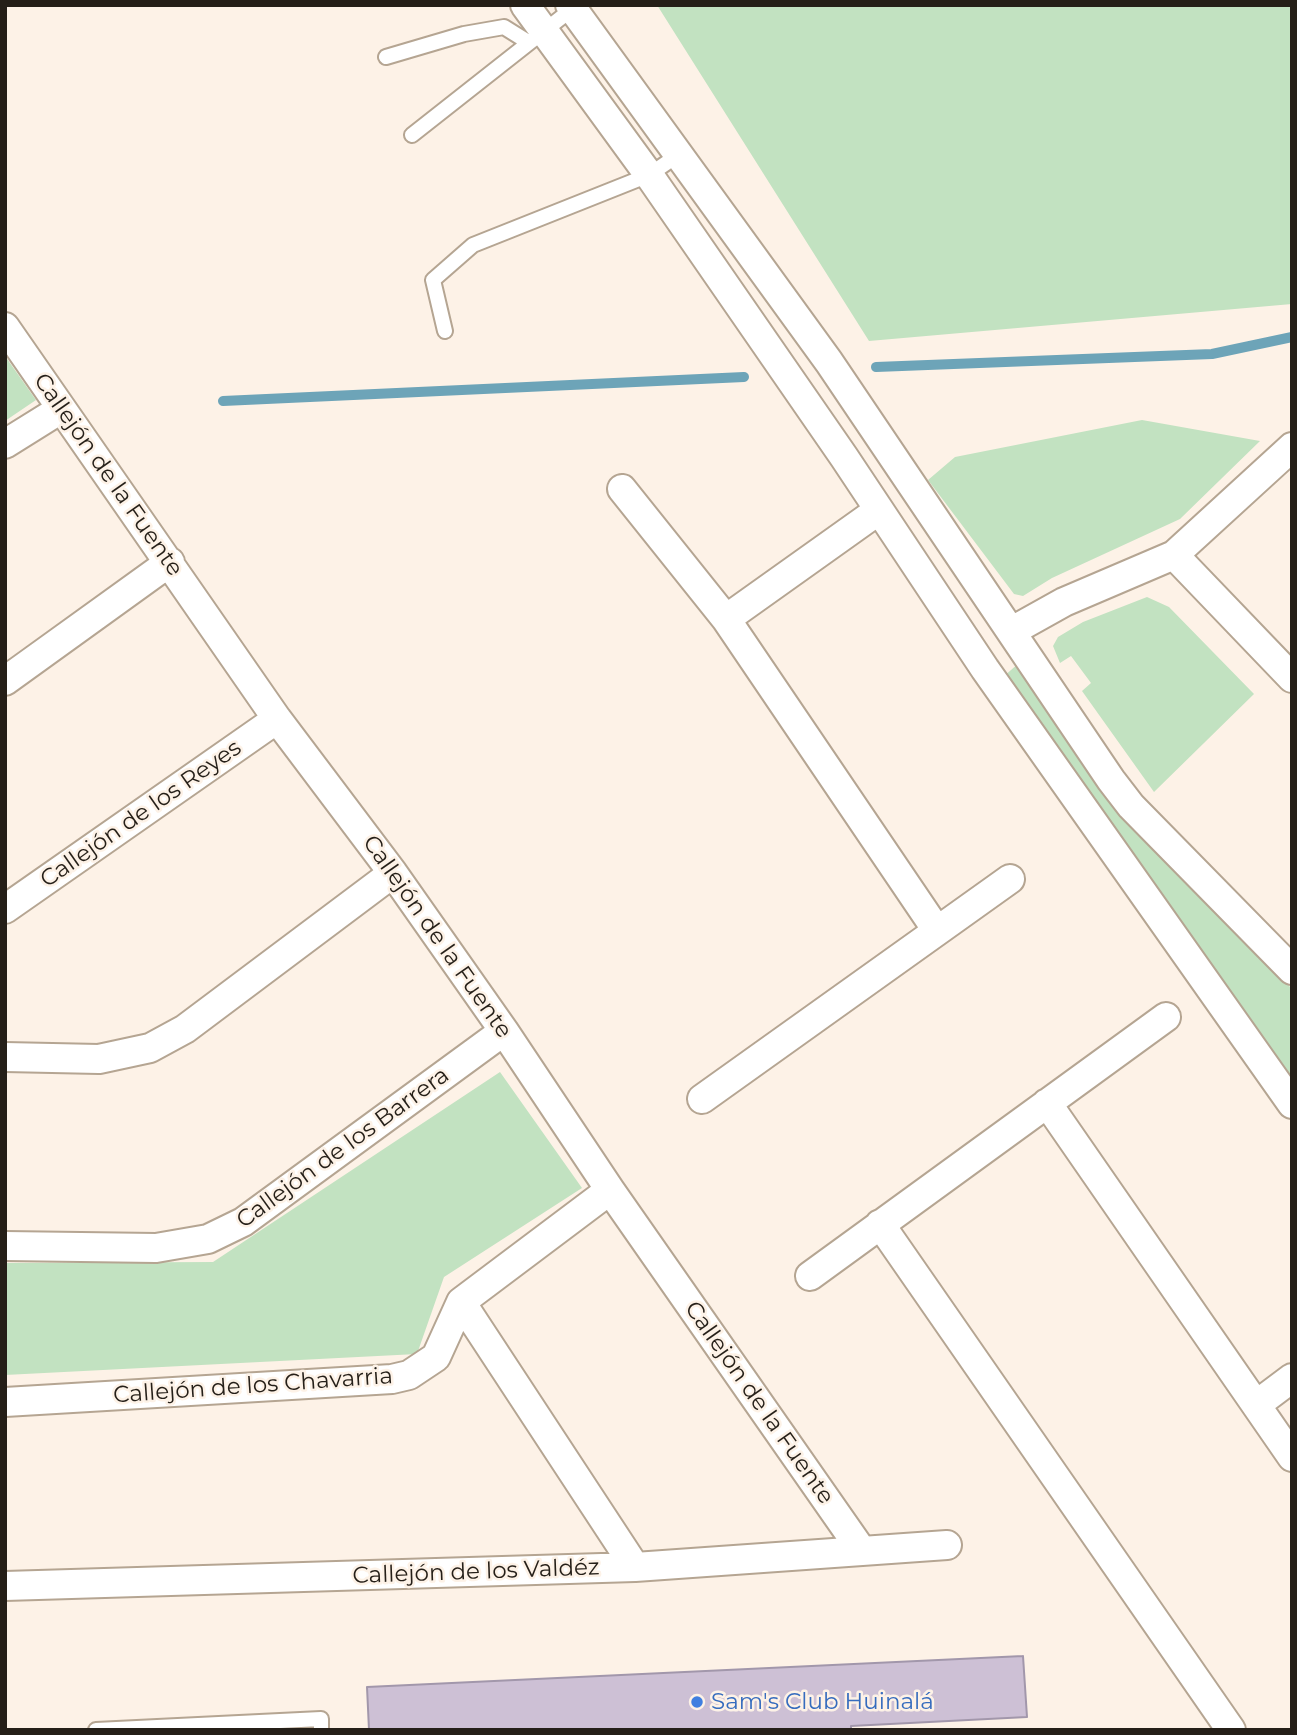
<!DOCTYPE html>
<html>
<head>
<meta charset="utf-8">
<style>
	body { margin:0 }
	#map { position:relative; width:1297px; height:1735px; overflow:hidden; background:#fdf2e7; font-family:Montserrat,sans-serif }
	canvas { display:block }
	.frame { position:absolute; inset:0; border:7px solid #251f18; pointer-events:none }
</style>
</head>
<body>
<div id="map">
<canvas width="1297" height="1735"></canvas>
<div class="frame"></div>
</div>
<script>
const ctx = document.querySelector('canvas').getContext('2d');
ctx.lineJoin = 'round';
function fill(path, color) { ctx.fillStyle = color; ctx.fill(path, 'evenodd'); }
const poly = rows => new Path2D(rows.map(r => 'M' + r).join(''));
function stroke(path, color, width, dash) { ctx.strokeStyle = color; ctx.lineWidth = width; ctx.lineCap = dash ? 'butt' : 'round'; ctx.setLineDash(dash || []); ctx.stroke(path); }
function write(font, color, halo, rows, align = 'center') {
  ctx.font = font + ' Montserrat,sans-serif'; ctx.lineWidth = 5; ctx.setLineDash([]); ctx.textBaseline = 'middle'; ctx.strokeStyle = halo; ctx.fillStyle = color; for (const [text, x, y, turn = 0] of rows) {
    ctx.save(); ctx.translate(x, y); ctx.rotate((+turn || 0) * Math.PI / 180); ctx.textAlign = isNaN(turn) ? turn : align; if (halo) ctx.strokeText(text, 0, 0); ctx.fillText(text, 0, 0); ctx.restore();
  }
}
fill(poly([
	[657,5,1292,5,1292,304,869,341],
	[5,356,36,400,5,421],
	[1142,420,1260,441,1180,519,1052,578,1023,596,1014,594,928,480,955,457],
	[1147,597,1169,607,1254,694,1154,792,1082,691,1091,683,1071,656,1060,663,1053,646,1058,637,1083,622],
	[1019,663,1216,910,1292,989,1292,1082,1071,766,1003,677],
	[500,1072,582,1188,444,1277,417,1354,5,1375,5,1263,213,1262]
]), '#c2e2c1');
stroke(poly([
	[876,367,1212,354,1292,337],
	[223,401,744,377]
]), '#6da4b8', 10);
const building = poly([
	[1023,1656,1027,1717,851,1726,851,1730,369,1730,367,1687,1023,1656]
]);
fill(building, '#cdc0d5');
stroke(building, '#a297ab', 2);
const lane = poly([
	[386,57,464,34,504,27,528,42],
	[412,135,572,9],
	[445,331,433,280,473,245,649,175,678,155],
	[96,1730,321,1719,321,1730]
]);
const street = poly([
	[525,5,649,175,844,457,985,669,1292,1104],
	[570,5,829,362,1111,780,1131,806,1292,970],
	[5,327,277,719,393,873,504,1031,610,1190,862,1551],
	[5,444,61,409],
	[622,489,726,619,936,929],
	[1174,555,1292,678],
	[726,619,879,510],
	[1012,631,1064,602,1174,555,1292,447],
	[5,681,170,562],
	[5,909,277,719],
	[5,1057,99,1059,150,1048,185,1029,393,873],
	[702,1099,1010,879],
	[1047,1103,1292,1457],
	[880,1224,1231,1730],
	[5,1246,156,1248,208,1239,243,1222,504,1031],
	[810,1276,1166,1017],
	[461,1302,635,1567],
	[5,1402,392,1379,409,1375,436,1357,461,1302,610,1190],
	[1256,1405,1292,1378],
	[5,1586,635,1567,947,1545]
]);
stroke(lane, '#b5a592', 18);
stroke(street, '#b5a592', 32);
stroke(lane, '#fff', 14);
stroke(street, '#fff', 28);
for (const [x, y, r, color] of [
	[697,1702,7,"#3f7fe0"]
]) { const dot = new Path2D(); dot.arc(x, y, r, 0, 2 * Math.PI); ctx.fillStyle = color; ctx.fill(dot); stroke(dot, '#fdf2e7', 2.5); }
write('23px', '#251f18', '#fdf2e7', [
	["Callejón de la Fuente",108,475,55],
	["Callejón de los Reyes",141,814,-35],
	["Callejón de la Fuente",437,937,55],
	["Callejón de los Barrera",343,1148,-36],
	["Callejón de los Chavarria",253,1386,-4],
	["Callejón de la Fuente",759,1403,55],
	["Callejón de los Valdéz",476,1572,-2]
]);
write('23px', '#366cbe', '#fdf2e7', [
	["Sam's Club Huinalá",711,1702]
], 'left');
</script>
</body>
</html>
